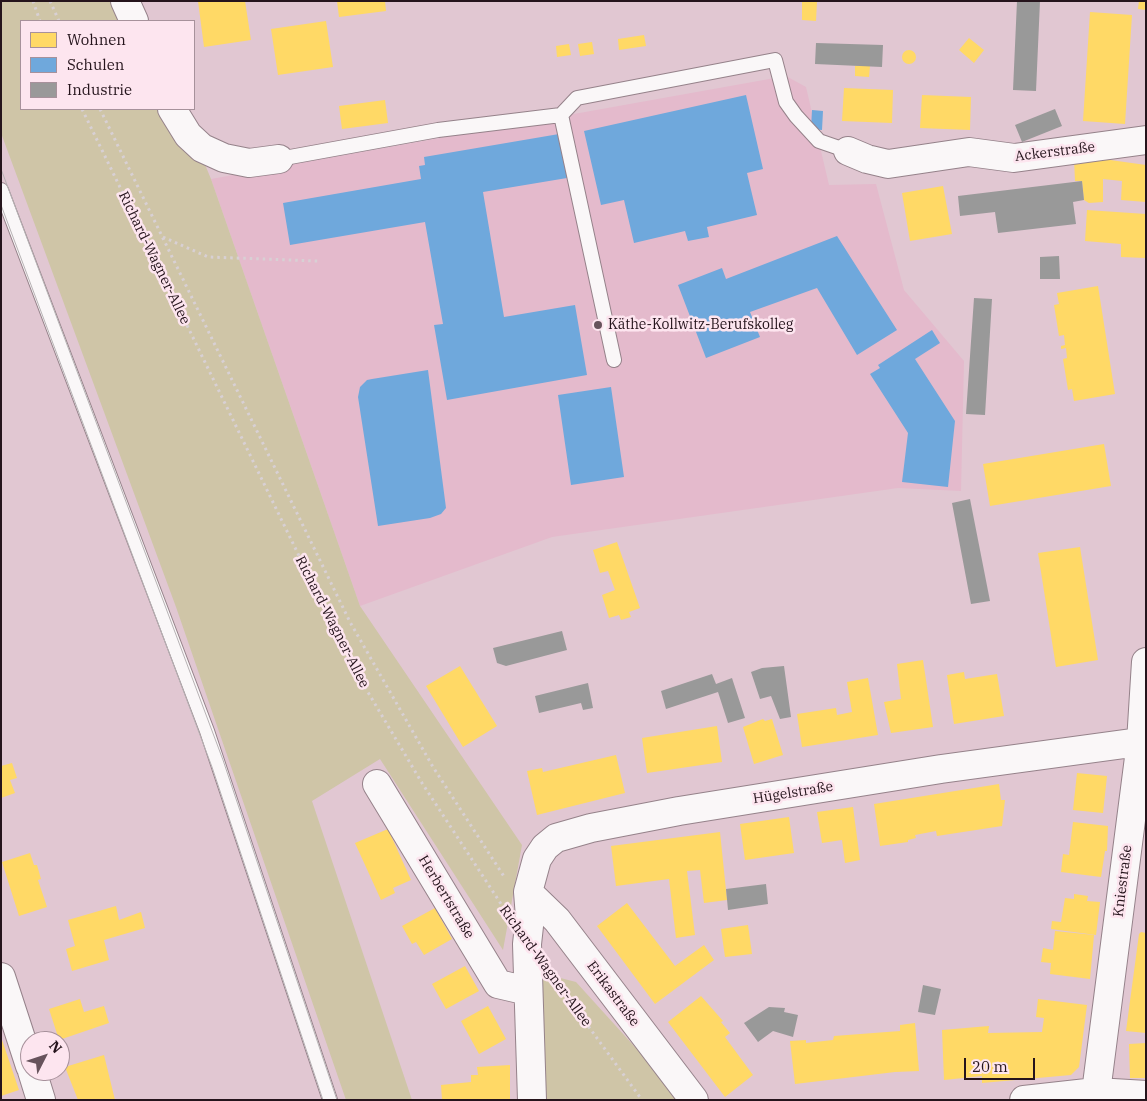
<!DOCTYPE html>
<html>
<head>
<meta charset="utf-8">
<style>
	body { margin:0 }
	#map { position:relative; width:1147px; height:1101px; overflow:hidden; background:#e1c7d2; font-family:"IBM Plex Serif",serif }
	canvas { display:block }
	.frame { position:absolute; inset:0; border:2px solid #25141c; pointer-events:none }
	.legend { position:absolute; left:20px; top:20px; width:175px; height:90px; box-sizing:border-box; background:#fde5ef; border:1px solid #a7919b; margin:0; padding:6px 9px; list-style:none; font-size:15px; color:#25141c }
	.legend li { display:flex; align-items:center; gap:10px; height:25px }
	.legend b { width:25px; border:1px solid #a7919b }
	.north { position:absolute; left:20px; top:1031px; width:50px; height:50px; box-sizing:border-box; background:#fde5ef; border:1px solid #a7919b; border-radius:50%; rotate:49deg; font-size:14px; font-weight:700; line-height:20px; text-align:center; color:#25141c }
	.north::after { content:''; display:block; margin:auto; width:18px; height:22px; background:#67535c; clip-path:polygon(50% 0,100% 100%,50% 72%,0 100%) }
	.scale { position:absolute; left:964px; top:1058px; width:71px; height:22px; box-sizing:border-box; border:2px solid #25141c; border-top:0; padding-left:6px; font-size:15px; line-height:18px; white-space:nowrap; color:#25141c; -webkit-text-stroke:4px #fde5ef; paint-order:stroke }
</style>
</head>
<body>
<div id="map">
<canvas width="1147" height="1101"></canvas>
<div class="frame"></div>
<ul class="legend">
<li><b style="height:14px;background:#ffd966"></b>Wohnen</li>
<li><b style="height:14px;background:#6fa8dc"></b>Schulen</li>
<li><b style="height:14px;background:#999"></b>Industrie</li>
</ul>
<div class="north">N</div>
<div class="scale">20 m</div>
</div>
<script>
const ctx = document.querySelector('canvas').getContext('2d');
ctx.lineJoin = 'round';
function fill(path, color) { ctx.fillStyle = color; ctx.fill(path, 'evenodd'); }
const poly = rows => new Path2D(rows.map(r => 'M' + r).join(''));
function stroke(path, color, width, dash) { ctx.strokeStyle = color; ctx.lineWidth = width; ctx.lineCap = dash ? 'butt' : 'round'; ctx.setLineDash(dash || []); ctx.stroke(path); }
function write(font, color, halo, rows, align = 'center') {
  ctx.font = font + ' "IBM Plex Serif",serif'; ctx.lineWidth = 5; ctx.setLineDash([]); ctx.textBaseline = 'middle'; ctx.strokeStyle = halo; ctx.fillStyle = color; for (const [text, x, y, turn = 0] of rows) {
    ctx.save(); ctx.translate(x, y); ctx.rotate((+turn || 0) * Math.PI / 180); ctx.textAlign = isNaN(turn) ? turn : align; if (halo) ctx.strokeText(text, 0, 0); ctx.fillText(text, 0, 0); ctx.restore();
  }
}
fill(poly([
	[786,76,806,87,829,185,876,184,904,290,964,361,961,491,898,488,552,537,360,606,211,179]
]), '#e4bacc');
fill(poly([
	[1,1,110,1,135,21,21,21,21,109,182,109,211,179,360,606,522,845,503,950,380,759,312,801,412,1100,346,1100,176,607,1,133],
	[541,973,576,982,683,1100,545,1100]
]), '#cfc5a7');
fill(poly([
	[198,1,245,1,251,40,204,47],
	[337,1,385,1,386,11,339,17],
	[802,1,817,1,816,21,802,20],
	[1139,1,1146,1,1146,10,1138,9],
	[1090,12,1132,15,1125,124,1083,121],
	[326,21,333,67,278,75,271,29],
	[644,35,646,46,619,50,618,39],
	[969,38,984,50,974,63,959,50],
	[592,42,594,54,580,56,578,44],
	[569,44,571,55,557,57,556,46],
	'902 57a7 7 0 1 1 14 0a7 7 0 1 1-14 0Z',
	[855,66,870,66,869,77,855,76],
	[844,88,893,90,892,123,842,121],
	[922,95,971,97,970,130,920,128],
	[385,100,388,123,342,129,339,106],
	[1074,159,1103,159,1146,165,1146,202,1121,200,1122,181,1103,179,1103,202,1089,203,1084,200,1082,181,1075,181],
	[943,186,952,234,910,241,902,193],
	[1087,210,1146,214,1146,258,1121,257,1121,244,1085,241],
	[1098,286,1115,394,1074,401,1072,389,1068,390,1063,359,1067,358,1066,348,1061,349,1061,346,1065,345,1064,335,1059,336,1054,305,1059,304,1057,293],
	[1104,444,1111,486,990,506,983,464],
	[617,542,640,608,629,612,631,617,621,620,619,615,609,618,602,595,615,590,608,571,600,573,593,550],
	[1080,547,1098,660,1056,667,1038,553],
	[923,660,933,727,891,733,884,702,901,699,897,664],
	[460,666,497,726,463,747,426,686],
	[964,672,965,679,997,674,1004,716,954,724,947,675],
	[868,678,878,735,802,747,797,714,836,708,837,715,852,712,847,682],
	[763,719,765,721,772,719,783,755,754,764,743,727],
	[717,726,722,762,647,773,642,738],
	[616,755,625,793,537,815,527,771,542,768,543,772],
	[12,763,17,778,10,780,15,793,1,798,1,766],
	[1077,773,1107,776,1103,813,1073,810],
	[999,784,1001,800,1005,800,1002,826,937,836,936,831,915,835,916,838,908,840,908,842,880,846,874,804],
	[853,807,860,860,845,863,842,840,822,843,817,812],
	[789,817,794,853,745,860,740,824],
	[1073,822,1108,826,1107,851,1105,851,1101,877,1061,872,1063,854,1069,855],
	[388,829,411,880,393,888,395,893,381,900,355,843],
	[720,832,727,900,704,903,700,870,687,871,695,935,676,938,669,879,616,886,611,846],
	[30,853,34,865,37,865,41,879,38,880,47,907,19,916,2,862],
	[1074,894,1088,896,1087,901,1100,902,1096,935,1051,929,1052,921,1061,922,1065,898,1074,899],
	[627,903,675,966,704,945,714,960,655,1004,597,926],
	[116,906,119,920,141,912,145,928,104,940,109,960,72,971,66,949,75,946,68,920],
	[435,908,452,939,424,955,416,942,412,944,402,926],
	[748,925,752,954,725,957,721,929],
	[1055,931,1094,935,1090,979,1050,974,1051,963,1041,962,1043,948,1053,950],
	[1141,932,1146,933,1146,1033,1126,1031,1139,934],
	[465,966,479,991,446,1009,432,984],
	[701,996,723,1021,721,1022,730,1033,725,1037,753,1075,725,1097,668,1022],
	[80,999,84,1012,104,1006,109,1023,59,1040,49,1009],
	[1038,999,1087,1005,1079,1067,1071,1075,982,1083,982,1076,944,1080,942,1030,989,1026,988,1033,1042,1032,1044,1018,1036,1017],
	[488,1006,506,1039,479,1054,461,1021],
	[915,1023,919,1071,895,1072,795,1084,790,1041,806,1040,806,1043,833,1040,834,1036,900,1031,900,1025],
	[1,1037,19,1090,1,1096],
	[1146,1043,1146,1078,1130,1078,1129,1044],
	[104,1055,115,1100,78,1100,65,1067],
	[510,1065,510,1100,442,1100,441,1085,471,1082,471,1075,478,1075,477,1067]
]), '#ffd966');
fill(poly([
	[746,95,763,169,747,173,757,215,707,227,709,237,688,241,685,231,634,243,624,200,601,205,584,131],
	[812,110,823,111,822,130,811,129],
	[559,134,567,178,483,192,504,317,575,305,587,375,447,400,434,325,443,324,425,222,290,245,283,203,421,179,419,166,425,165,424,157],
	[837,236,897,330,857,355,817,288,750,312,760,337,706,358,678,285,722,268,726,279],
	[932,330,940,343,915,359,955,421,948,487,902,482,908,433,870,374,880,368,878,365],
	[428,370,446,508,441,514,430,518,378,526,358,397,360,387,367,380,372,379],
	[611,387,624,477,571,485,558,395]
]), '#6fa8dc');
fill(poly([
	[1017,1,1040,1,1036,91,1013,90],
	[816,43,883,45,882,67,815,64],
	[1055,109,1062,126,1022,142,1015,125],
	[1082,181,1084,200,1073,202,1076,224,998,233,995,212,960,216,958,196],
	[1059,256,1060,279,1040,279,1040,257],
	[974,298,992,299,985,415,966,414],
	[970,499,990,601,971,604,952,503],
	[562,631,567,650,506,666,497,663,493,648],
	[784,666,791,717,780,719,771,696,760,699,751,672,762,668],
	[712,674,716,684,732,678,745,718,728,723,718,692,666,709,661,691],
	[588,683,593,708,583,710,581,703,539,713,535,696],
	[766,884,768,904,728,910,726,889],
	[923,985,941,989,935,1015,918,1012],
	[769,1007,785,1008,784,1012,798,1015,793,1037,773,1031,758,1042,744,1023]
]), '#999');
const lane = poly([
	[561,115,614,360],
	[279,159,438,130,561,115,577,98,775,60,786,102,796,116,819,141,848,151],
	[1,190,207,731,330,1100]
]);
const street = poly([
	[125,1,134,21],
	[172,109,188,135,202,148,224,158,249,163,279,159],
	[848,151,867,159,888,164,969,152,1014,158,1146,140],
	[377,784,498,984,528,991],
	[528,892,557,920,694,1100],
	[1,977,30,1066],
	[32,1071,41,1100],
	[532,1100,527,944,530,917,528,892,537,859,545,847,556,838,591,828,679,811,941,769,1146,741],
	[1024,1100,1096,1092,1146,1095],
	[1095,1100,1141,742,1146,662]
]);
stroke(lane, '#95828a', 16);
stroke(street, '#95828a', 30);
stroke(poly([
	[33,1,40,21],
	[50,1,59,21],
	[82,109,353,667,422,783,503,907],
	[100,109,350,622,433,767,505,878],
	[163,237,208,257,318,261],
	[554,979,642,1100]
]), '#d8d0d4', 3, [2.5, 4]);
stroke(lane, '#faf7f8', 14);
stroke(street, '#faf7f8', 28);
stroke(poly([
	[1,169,223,760,337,1100],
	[1,205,212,767,323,1100]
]), '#b7b2b4', 1);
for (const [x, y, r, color] of [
	[598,325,5,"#67535c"]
]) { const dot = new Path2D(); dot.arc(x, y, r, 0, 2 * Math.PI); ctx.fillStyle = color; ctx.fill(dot); stroke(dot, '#fde5ef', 2); }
write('14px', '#25141c', '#fde5ef', [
	["Ackerstraße",1055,152,-7],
	["Richard-Wagner-Allee",154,258,64],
	["Richard-Wagner-Allee",332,622,63],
	["Hügelstraße",793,793,-9],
	["Kniestraße",1123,881,-83],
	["Herbertstraße",446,897,59],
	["Richard-Wagner-Allee",545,966,54],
	["Erikastraße",613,994,53]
]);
write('14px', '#25141c', '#fde5ef', [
	["Käthe-Kollwitz-Berufskolleg",608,325]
], 'left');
</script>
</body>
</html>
